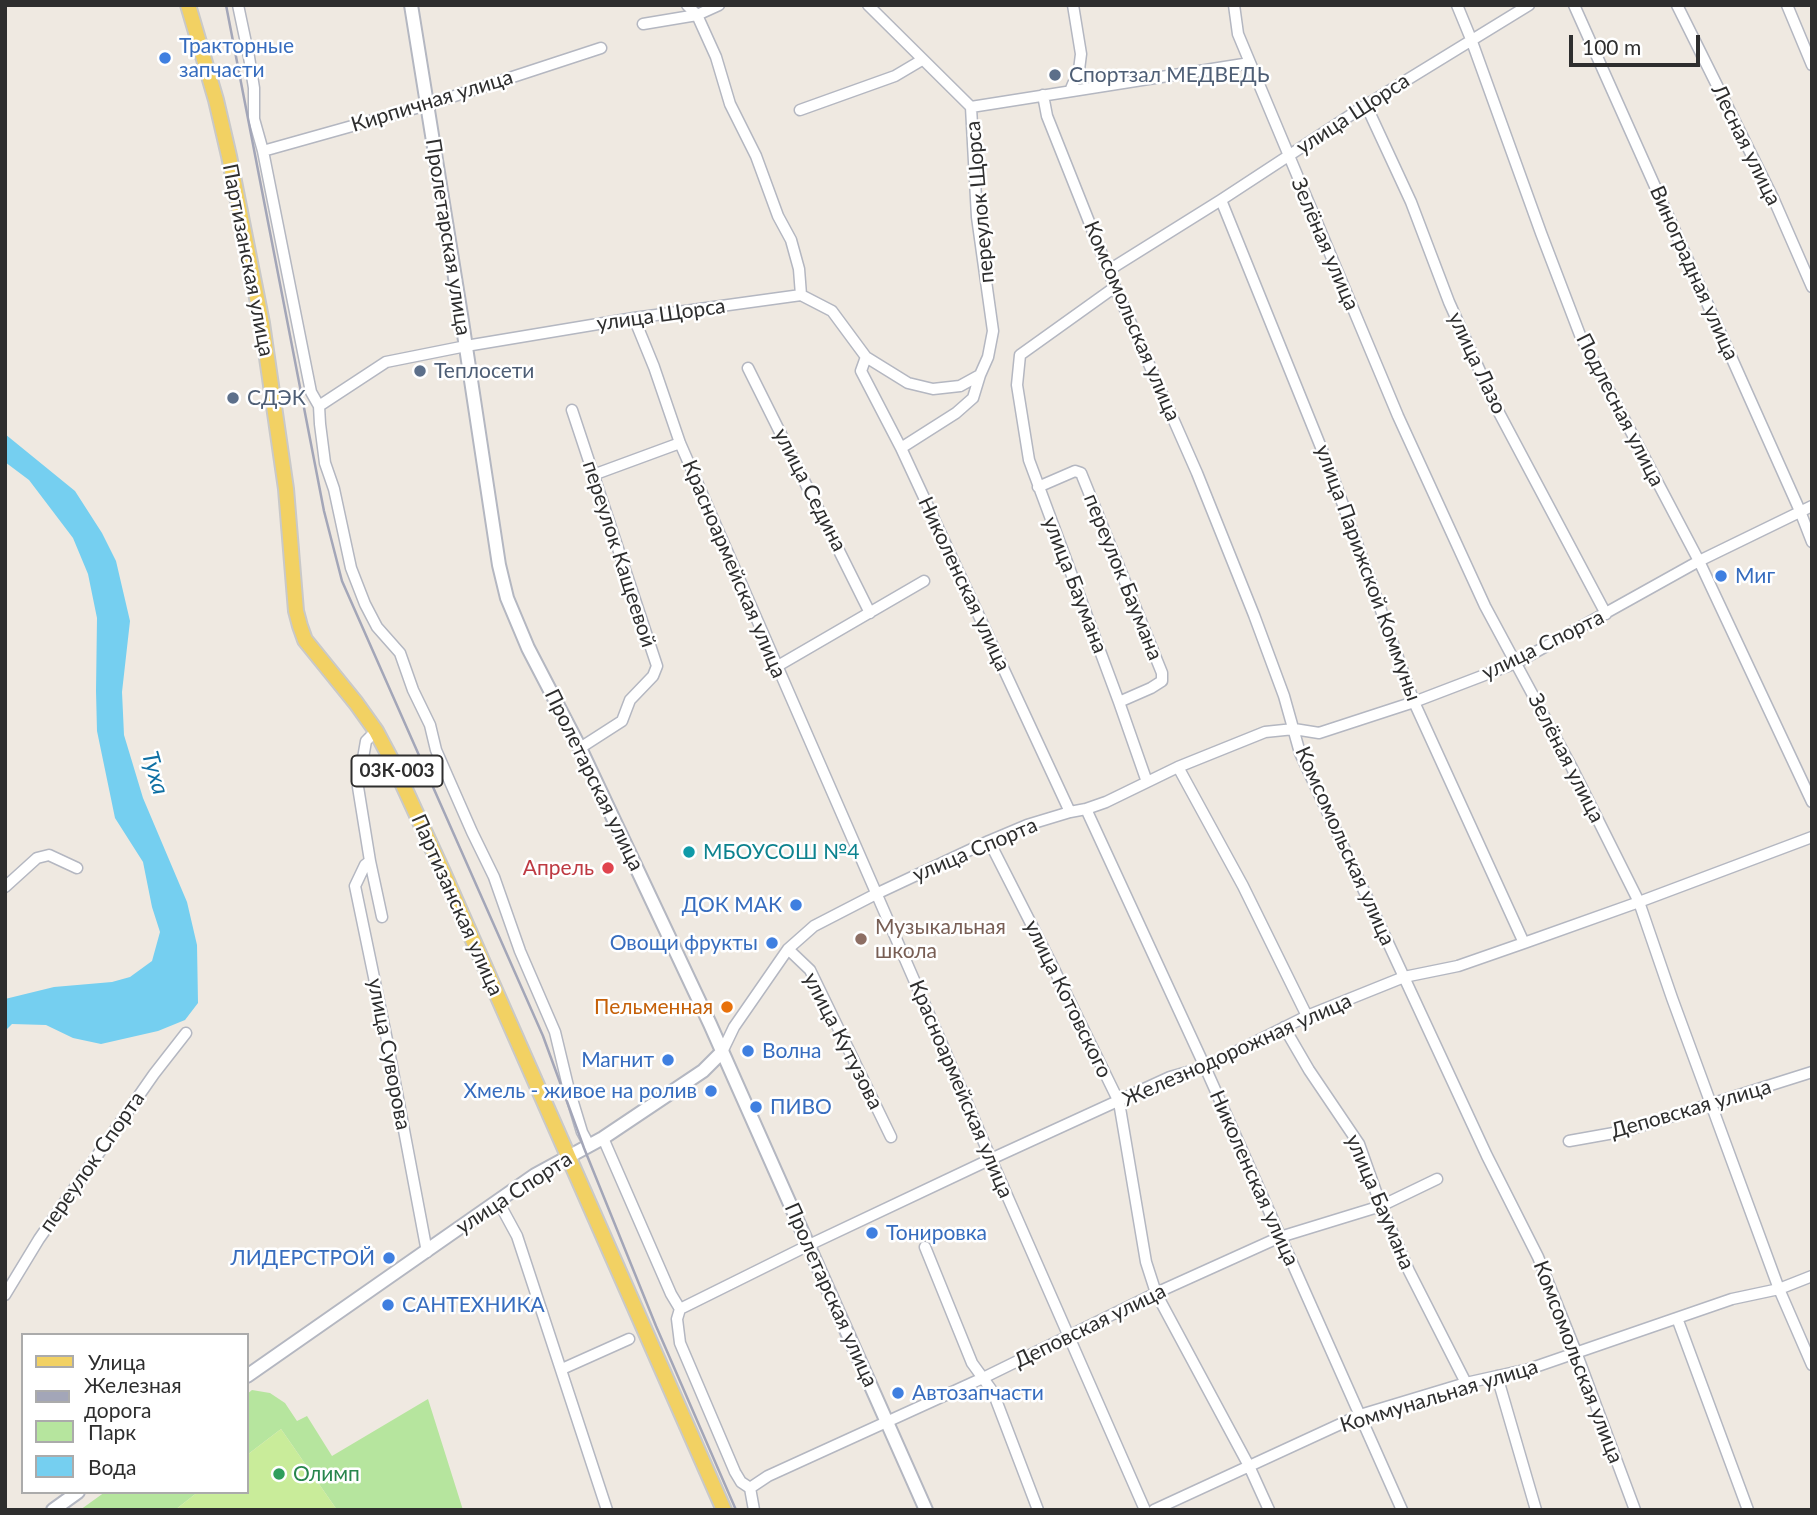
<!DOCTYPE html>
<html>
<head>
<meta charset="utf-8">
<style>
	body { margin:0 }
	#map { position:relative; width:1817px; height:1515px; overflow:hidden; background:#efe9e1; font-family:Lato,sans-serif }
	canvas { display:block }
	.frame { position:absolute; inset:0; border:7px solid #2e2e2e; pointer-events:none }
	.legend { position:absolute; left:21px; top:1333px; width:228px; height:161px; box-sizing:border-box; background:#fff; border:2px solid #ababab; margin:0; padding:9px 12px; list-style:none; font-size:21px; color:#2e2e2e }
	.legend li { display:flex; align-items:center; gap:14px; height:35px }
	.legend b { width:35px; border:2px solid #ababab }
	.scale { position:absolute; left:1569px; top:35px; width:131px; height:32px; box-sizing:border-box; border:4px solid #2e2e2e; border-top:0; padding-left:9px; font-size:21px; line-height:24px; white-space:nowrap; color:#2e2e2e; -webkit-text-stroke:5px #fff; paint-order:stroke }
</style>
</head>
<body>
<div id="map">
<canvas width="1817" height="1515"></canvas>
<div class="frame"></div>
<ul class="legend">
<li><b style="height:9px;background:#f2d163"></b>Улица</li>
<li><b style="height:9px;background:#a3a6b8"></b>Железная дорога</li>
<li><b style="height:19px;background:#b6e59e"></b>Парк</li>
<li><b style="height:19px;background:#75cff0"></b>Вода</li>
</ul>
<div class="scale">100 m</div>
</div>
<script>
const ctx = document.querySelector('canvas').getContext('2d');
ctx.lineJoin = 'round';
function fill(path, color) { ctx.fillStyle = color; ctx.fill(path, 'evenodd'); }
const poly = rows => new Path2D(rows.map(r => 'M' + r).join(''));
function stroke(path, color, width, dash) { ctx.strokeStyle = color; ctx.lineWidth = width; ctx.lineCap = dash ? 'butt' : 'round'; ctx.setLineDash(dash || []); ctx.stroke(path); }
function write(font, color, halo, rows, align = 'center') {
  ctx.font = font + ' Lato,sans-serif'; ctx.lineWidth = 5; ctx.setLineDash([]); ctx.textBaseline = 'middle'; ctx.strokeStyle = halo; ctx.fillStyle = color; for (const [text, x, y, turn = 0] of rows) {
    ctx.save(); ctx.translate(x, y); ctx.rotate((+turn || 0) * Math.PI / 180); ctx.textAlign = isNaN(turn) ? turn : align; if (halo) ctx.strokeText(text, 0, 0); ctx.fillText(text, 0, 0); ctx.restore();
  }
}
fill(poly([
	[252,1390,270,1393,285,1403,297,1421,307,1416,332,1456,428,1399,463,1510,337,1510,281,1429,247,1455,247,1394],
	[105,1492,198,1492,175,1510,80,1510]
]), '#b6e59e');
fill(poly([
	[281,1429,337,1510,175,1510,198,1492,247,1492,247,1455]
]), '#c9ec9a');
fill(poly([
	[5,434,75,491,102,533,116,561,130,621,122,692,124,735,143,798,187,902,197,945,198,1003,185,1020,158,1031,101,1044,73,1038,46,1025,12,1024,5,1031,5,999,54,987,112,982,130,977,152,961,160,932,152,907,143,862,115,818,97,731,96,691,97,618,88,574,73,538,29,480,5,462]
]), '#75cff0');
const minor = poly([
	[238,5,249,57,254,88,254,119,263,151,311,392,319,406,320,424,325,463,334,489,351,568,365,604,377,627,400,653,413,690,430,725,436,750,472,832,494,877,520,951,555,1032,568,1086,582,1132,589,1145],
	[687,5,697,15,716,57,730,104,756,156,778,216,791,240,799,269,801,295],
	[1234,5,1238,34,1398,416,1485,606,1571,766,1639,902,1672,998,1779,1289,1812,1365],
	[1457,5,1471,39,1541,233,1580,335,1699,561,1812,802],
	[1574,5,1800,511,1812,542],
	[1677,5,1774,200,1812,287],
	[1787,5,1812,65],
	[643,24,697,15,719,5],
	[1070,91,1079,70,1081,54,1073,5],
	[1043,95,1047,116,1115,287,1197,473,1254,615,1284,696,1300,753,1487,1156,1538,1257,1576,1352,1635,1510],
	[1366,105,1411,202,1449,302,1496,407,1606,614],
	[971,107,1250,63],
	[800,110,895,76,922,60],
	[263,151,427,105,601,48],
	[1221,200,1333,477,1414,702,1524,943],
	[1109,270,1221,200,1366,105,1529,5],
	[1115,287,1020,355,1017,385,1029,460,1119,702,1147,782],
	[634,318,654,367,680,443,942,1044,991,1159,1145,1510],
	[866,357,861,371,901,448,1070,812],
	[748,368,870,613],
	[319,406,386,362,466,346,634,318,801,295,832,311,866,357,908,383,933,389,960,386,980,375,988,357,993,331,977,217,971,107,868,5],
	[572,410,657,666,653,676,630,700,622,721,580,748],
	[901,448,956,413,973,398,980,375],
	[593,475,680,443],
	[1038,487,1075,471,1081,473,1162,673,1162,681,1151,688,1119,702],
	[776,667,924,581],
	[376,731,366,741,358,787,370,861,365,865,355,886,387,1040,427,1252],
	[1178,767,1243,886,1307,1016],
	[1086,809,1205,1067,1402,1510],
	[989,841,1052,965,1119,1102,1146,1262,1156,1293,1249,1466,1269,1510],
	[370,861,382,917],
	[5,887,37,858,49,855,77,868],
	[788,949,810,970,891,1137],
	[1284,1027,1309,1070,1359,1144,1381,1206,1409,1271,1466,1383],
	[722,1052,734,1027,788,949,814,926,876,894,989,841,1027,825,1070,812,1086,809,1106,802,1178,767,1265,732,1294,729,1319,733,1414,702,1516,663,1699,561,1812,506],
	[603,1138,671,1294,680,1309,677,1319,680,1343,735,1472,741,1482,750,1488,754,1510],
	[1569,1141,1625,1131,1812,1072],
	[498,1201,517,1236,607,1510],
	[925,1247,972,1363,993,1392,1038,1510],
	[5,1295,39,1239,154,1074,186,1033],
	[680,1309,809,1245,991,1159,1170,1077,1205,1067,1307,1016,1404,977,1458,966,1524,943,1639,902,1812,837],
	[1677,1318,1748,1510],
	[562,1369,629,1339],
	[1497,1376,1536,1510],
	[750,1488,768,1476,983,1378,1156,1293,1280,1237,1381,1206,1437,1179],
	[1154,1510,1360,1415,1466,1383,1529,1369,1732,1299,1779,1289,1812,1276]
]);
const tertiary = poly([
	[411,5,462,321,499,565,507,598,528,648,580,748,710,1024,926,1510],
	[247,1376,535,1175,603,1138,703,1071,722,1052],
	[53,1510,78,1492]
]);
const primary = poly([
	[188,5,216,100,229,156,262,323,286,489,296,611,300,626,305,640,356,703,376,731,393,763,443,872,724,1510]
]);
stroke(minor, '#b4b7c1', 13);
stroke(tertiary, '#b4b7c1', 16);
stroke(primary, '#c9c9c9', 18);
stroke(minor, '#fff', 10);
stroke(tertiary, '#fff', 12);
stroke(primary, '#f2d163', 14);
stroke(poly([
	[226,5,324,511,342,581,543,1036,584,1148,656,1326,736,1510]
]), '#a3a6b8', 2.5);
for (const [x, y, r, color] of [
	[165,58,7,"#3f7fe0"],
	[1055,75,7,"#5c6f8a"],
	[420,371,7,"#5c6f8a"],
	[233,398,7,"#5c6f8a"],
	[1721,576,7,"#3f7fe0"],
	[689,852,7,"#0f9aa8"],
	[608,868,7,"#e0444e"],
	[796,905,7,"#3f7fe0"],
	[861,939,7,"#8d6e63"],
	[772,943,7,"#3f7fe0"],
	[727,1007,7,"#e8710a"],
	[748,1051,7,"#3f7fe0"],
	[668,1060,7,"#3f7fe0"],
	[711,1091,7,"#3f7fe0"],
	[756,1107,7,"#3f7fe0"],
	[872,1233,7,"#3f7fe0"],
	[389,1258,7,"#3f7fe0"],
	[388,1305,7,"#3f7fe0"],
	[898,1393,7,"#3f7fe0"],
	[279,1474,7,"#2e9e5b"]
]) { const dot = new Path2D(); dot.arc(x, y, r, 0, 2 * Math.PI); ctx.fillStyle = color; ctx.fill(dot); stroke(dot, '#fff', 2.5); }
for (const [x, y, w] of [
	[397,771,91]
]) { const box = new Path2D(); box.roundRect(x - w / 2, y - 15.5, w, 31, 5); ctx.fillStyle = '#fff'; ctx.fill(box); stroke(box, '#2e2e2e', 2); }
write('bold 19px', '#2e2e2e', null, [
	["03К-003",397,771]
]);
write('21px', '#366cbe', '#fff', [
	["Тракторные",179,46],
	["запчасти",179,70],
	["Миг",1735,576],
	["ДОК МАК",782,905,"right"],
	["Овощи фрукты",758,943,"right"],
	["Волна",762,1051],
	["Магнит",654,1060,"right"],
	["Хмель - живое на ролив",697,1091,"right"],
	["ПИВО",770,1107],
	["Тонировка",886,1233],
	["ЛИДЕРСТРОЙ",375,1258,"right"],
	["САНТЕХНИКА",402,1305],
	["Автозапчасти",912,1393]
], 'left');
write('21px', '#4e5e75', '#fff', [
	["Спортзал МЕДВЕДЬ",1069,75],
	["Теплосети",434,371],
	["СДЭК",247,398]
], 'left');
write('21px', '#2e2e2e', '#fff', [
	["Кирпичная улица",432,101,-17],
	["улица Щорса",1353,114,-33],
	["Лесная улица",1746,145,64],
	["переулок Щорса",980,202,-95],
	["Пролетарская улица",448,237,81],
	["Зелёная улица",1325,244,67],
	["Партизанская улица",248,260,79],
	["Виноградная улица",1694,273,66],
	["улица Щорса",661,315,-8],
	["Комсомольская улица",1132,321,67],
	["улица Лазо",1477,363,65],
	["Подлесная улица",1620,410,63],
	["улица Седина",810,490,63],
	["переулок Кащеевой",619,554,72],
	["Красноармейская улица",734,569,67],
	["улица Парижской Коммуны",1368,573,70],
	["переулок Баумана",1123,577,68],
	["Николенская улица",964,584,65],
	["улица Баумана",1075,585,69],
	["улица Спорта",1543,645,-26],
	["Зелёная улица",1566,758,63],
	["Пролетарская улица",594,780,64],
	["Комсомольская улица",1345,846,66],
	["улица Спорта",975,850,-23],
	["Партизанская улица",457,905,66],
	["улица Котовского",1068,999,64],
	["улица Кутузова",843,1041,63],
	["Железнодорожная улица",1237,1050,-24],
	["улица Суворова",389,1054,79],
	["Красноармейская улица",961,1089,67],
	["Деповская улица",1691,1109,-16],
	["переулок Спорта",92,1162,-55],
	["Николенская улица",1254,1178,66],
	["улица Спорта",514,1193,-33],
	["улица Баумана",1380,1202,67],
	["Пролетарская улица",831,1295,66],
	["Деповская улица",1090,1326,-26],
	["Комсомольская улица",1578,1362,69],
	["Коммунальная улица",1439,1396,-17]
]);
write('21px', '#0d838f', '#fff', [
	["МБОУСОШ №4",703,852]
], 'left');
write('21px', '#be3a42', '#fff', [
	["Апрель",594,868]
], 'right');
write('21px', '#785e54', '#fff', [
	["Музыкальная",875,927],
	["школа",875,951]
], 'left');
write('21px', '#c56008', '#fff', [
	["Пельменная",713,1007]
], 'right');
write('21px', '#27864d', '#fff', [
	["Олимп",293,1474]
], 'left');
write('italic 23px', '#0d6fa3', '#fff', [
	["Туха",155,773,74]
]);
</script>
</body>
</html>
